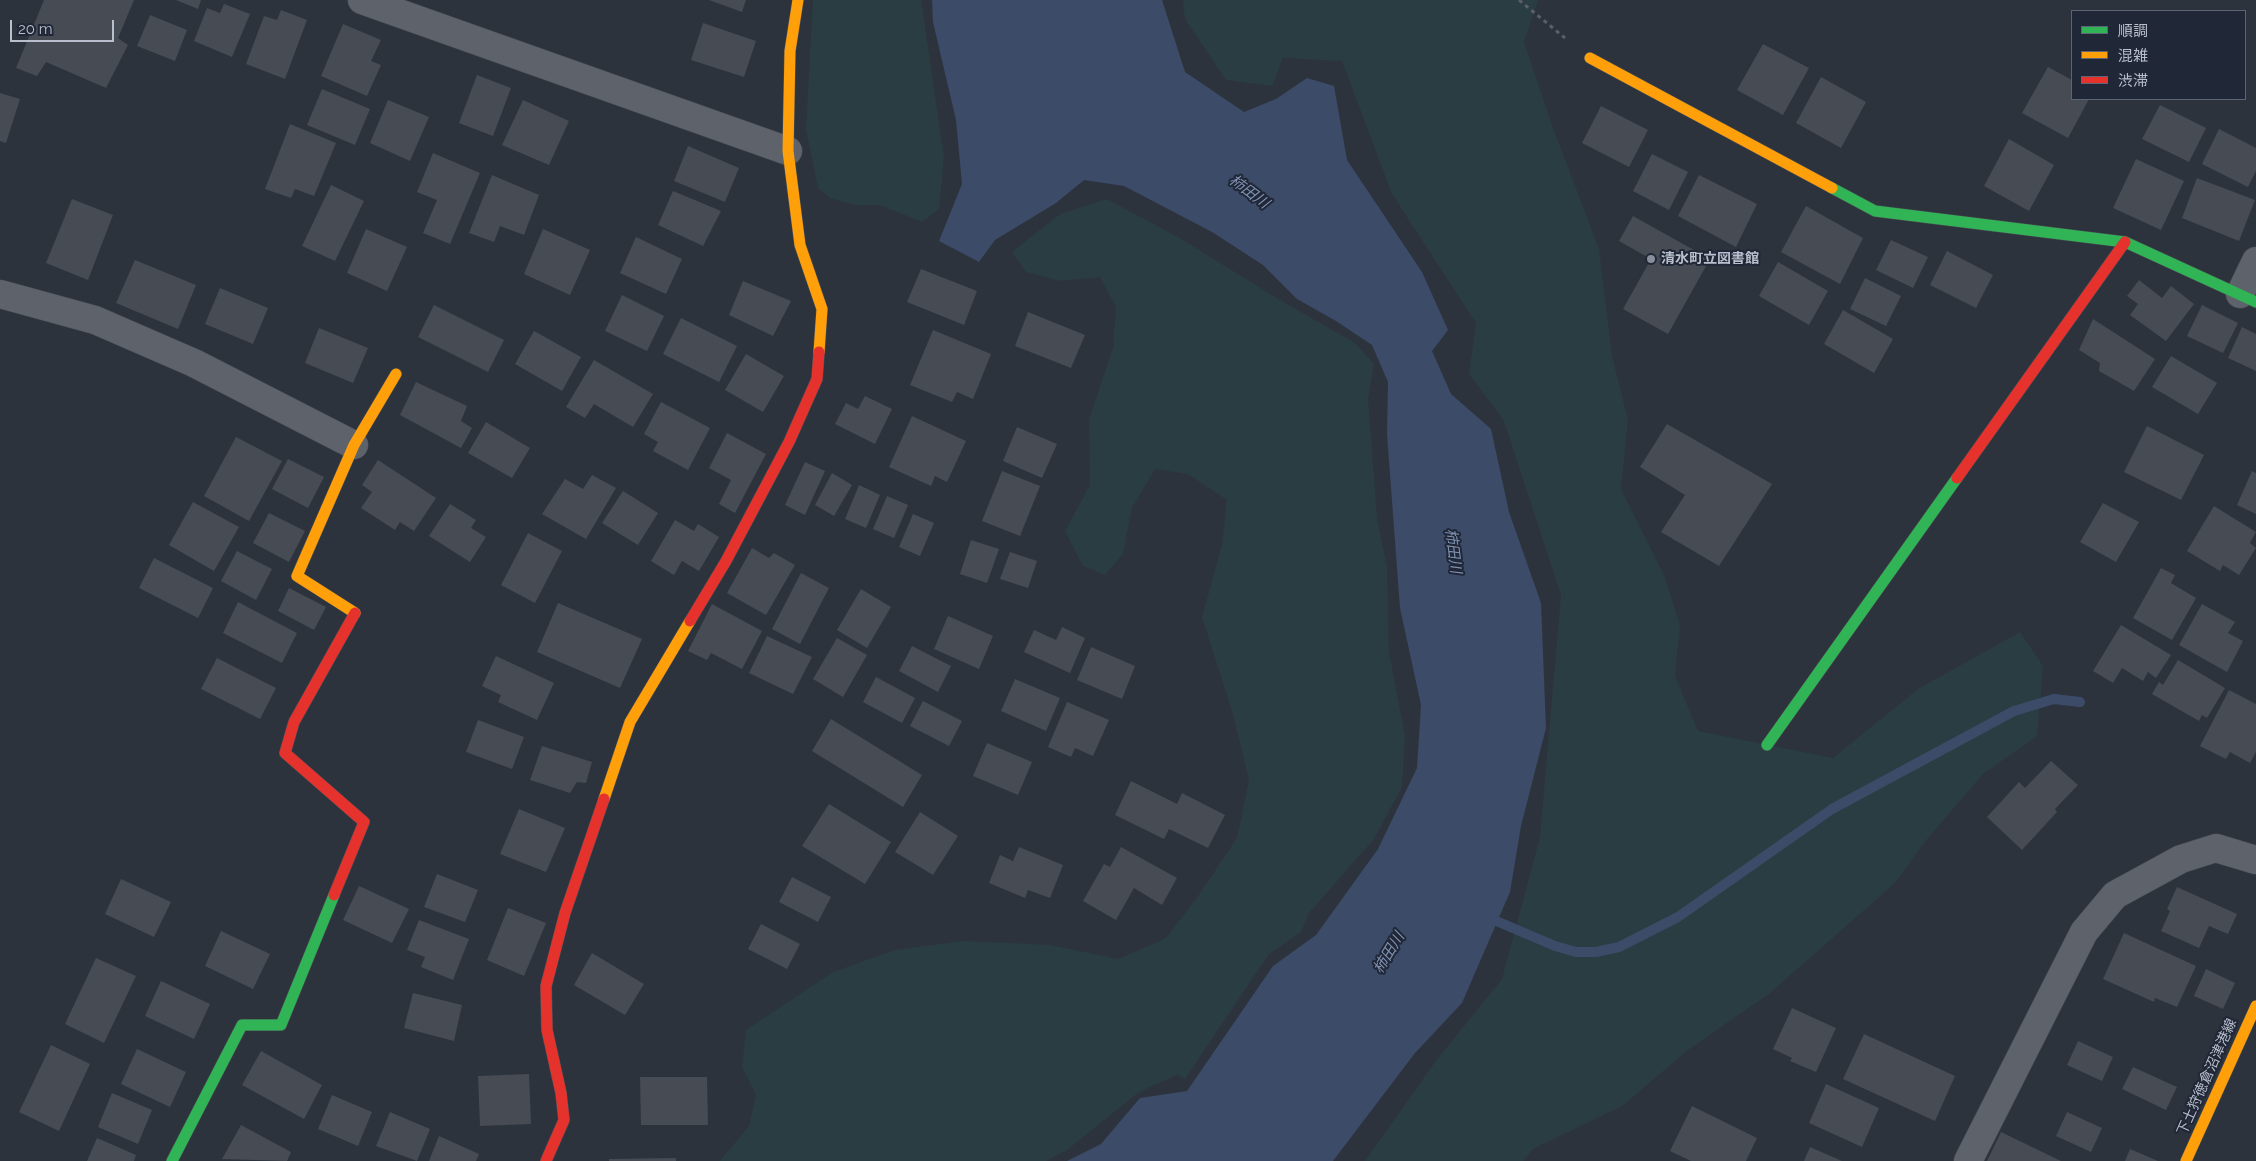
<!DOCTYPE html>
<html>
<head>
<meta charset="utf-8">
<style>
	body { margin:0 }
	#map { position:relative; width:2256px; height:1161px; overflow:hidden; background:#2d333d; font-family:Raleway,"Noto Sans JP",sans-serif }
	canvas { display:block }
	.legend { position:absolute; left:2071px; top:10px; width:175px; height:90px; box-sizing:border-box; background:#202838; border:1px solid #5d6473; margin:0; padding:6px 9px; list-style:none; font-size:15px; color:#b9bfcc }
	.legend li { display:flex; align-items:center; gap:10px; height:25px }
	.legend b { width:25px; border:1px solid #5d6473 }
	.scale { position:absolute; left:10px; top:20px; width:104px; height:22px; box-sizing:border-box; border:2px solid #b9bfcc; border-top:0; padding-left:6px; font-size:15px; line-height:18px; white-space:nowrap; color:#b9bfcc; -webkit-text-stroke:4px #202838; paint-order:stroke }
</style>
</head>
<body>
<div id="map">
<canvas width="2256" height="1161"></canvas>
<ul class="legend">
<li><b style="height:6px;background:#30b455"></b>順調</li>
<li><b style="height:6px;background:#ff9f0a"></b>混雑</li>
<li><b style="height:6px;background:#e5322d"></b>渋滞</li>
</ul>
<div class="scale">20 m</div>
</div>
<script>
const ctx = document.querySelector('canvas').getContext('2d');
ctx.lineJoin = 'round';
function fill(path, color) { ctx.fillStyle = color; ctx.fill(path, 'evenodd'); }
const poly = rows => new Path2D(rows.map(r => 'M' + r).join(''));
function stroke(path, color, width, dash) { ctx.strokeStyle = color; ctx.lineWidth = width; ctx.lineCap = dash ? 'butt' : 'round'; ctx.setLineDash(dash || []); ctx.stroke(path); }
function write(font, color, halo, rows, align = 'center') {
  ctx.font = font + ' Raleway,"Noto Sans JP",sans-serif'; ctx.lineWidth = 4; ctx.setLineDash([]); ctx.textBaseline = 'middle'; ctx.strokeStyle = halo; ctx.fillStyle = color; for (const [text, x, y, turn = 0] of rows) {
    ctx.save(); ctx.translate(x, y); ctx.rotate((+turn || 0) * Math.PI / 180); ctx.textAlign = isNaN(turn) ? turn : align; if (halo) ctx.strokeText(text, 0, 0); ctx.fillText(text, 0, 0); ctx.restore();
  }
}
fill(poly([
	[813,0,921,0,944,157,939,209,922,222,880,205,856,205,830,198,818,188,806,129],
	[1183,0,1538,0,1524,42,1553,128,1599,249,1612,356,1628,420,1621,489,1664,575,1680,625,1675,676,1698,731,1833,758,1918,689,2020,632,2043,666,2037,736,1983,774,1928,838,1895,883,1770,993,1688,1050,1622,1106,1533,1149,1523,1161,1365,1161,1435,1062,1502,979,1540,837,1561,595,1504,421,1469,374,1476,323,1392,194,1342,61,1283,58,1272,86,1226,80,1185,19],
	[1107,199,1178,237,1280,300,1355,343,1374,364,1368,399,1377,518,1387,567,1389,652,1405,736,1402,787,1374,839,1309,913,1301,932,1269,954,1185,1079,1177,1075,1139,1092,1067,1150,1046,1161,720,1161,749,1126,756,1095,742,1067,746,1030,833,972,895,950,964,941,1050,945,1118,959,1166,938,1199,895,1237,838,1249,780,1232,711,1202,617,1222,545,1227,500,1188,474,1155,469,1132,508,1123,554,1105,575,1083,566,1065,531,1090,485,1089,419,1113,348,1116,307,1100,277,1061,281,1026,272,1012,252,1060,214]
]), '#2a3d43');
fill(poly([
	[932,0,1162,0,1185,72,1244,112,1276,99,1307,78,1334,86,1347,160,1422,272,1448,330,1432,351,1451,394,1491,429,1509,512,1541,603,1546,728,1521,826,1510,892,1462,1003,1415,1053,1333,1161,1067,1161,1101,1144,1140,1098,1187,1091,1273,966,1316,935,1378,849,1417,768,1421,705,1400,608,1387,434,1388,382,1372,345,1336,321,1297,299,1263,265,1212,232,1124,186,1084,180,1056,203,995,240,979,262,939,241,962,184,956,120,933,22]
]), '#3c4b68');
stroke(poly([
	[1487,917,1555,946,1576,952,1596,952,1619,947,1678,917,1832,809,2014,711,2054,699,2080,702]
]), '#3c4b68', 10);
fill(poly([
	[44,0,134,0,118,38,128,45,106,88,46,62,37,76,16,68],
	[176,0,201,0,198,9],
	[709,0,746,0,742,12],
	[224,4,250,14,232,57,194,41,207,8,220,13],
	[281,10,307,20,285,79,246,64,264,16,277,20],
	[150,15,187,30,175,61,137,46],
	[703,23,756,41,744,77,691,60],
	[343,24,381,40,371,61,381,65,367,96,321,76],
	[1763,44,1809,68,1783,115,1737,90],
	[2048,67,2072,80,2072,99,2089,99,2068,138,2022,113],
	[477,75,511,88,493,136,459,123],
	[1821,77,1866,102,1841,148,1796,123],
	[322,89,370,109,355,145,307,125],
	[0,93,20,99,6,143,0,141],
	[388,100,429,117,410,161,370,143],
	[523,100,569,121,549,165,502,145],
	[2160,105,2206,128,2189,162,2142,139],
	[1601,106,1648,130,1629,167,1582,143],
	[290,124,336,143,314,196,295,189,291,198,265,189],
	[2219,129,2256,148,2256,171,2248,187,2202,164],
	[2009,139,2054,165,2029,211,1984,186],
	[688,146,739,168,725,202,674,181],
	[433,153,480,173,450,244,423,233,437,200,417,192],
	[1652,154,1688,172,1669,210,1633,191],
	[2136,159,2184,181,2161,230,2113,208],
	[492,175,539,195,524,235,500,226,494,242,469,233],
	[1699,175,1757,204,1736,247,1678,216],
	[2197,178,2255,200,2239,241,2182,218],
	[331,185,364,201,335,261,302,246],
	[673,191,721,211,703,246,658,225],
	[72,199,113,215,88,280,46,263],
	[1806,206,1863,238,1840,284,1781,252],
	[1633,216,1710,259,1668,334,1623,309,1651,259,1619,241],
	[366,229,407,247,387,291,347,273],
	[543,229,590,250,570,295,524,274],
	[636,237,682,259,666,294,620,273],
	[1891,240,1928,257,1913,288,1876,270],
	[1947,251,1993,275,1976,308,1930,285],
	[135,260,196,285,178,329,116,303],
	[1778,262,1828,291,1809,325,1759,296],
	[921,269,977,291,964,325,907,302],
	[1865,278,1901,296,1886,326,1850,309],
	[2139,280,2162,298,2171,286,2194,304,2166,341,2130,315,2138,304,2127,296],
	[743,281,791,301,773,336,729,315],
	[220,288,268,308,253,344,205,324],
	[622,295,664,316,647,351,605,331],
	[434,305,504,340,488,372,418,337],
	[2202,305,2238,323,2223,353,2187,336],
	[1843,310,1893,339,1874,373,1824,344],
	[1028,312,1085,335,1071,368,1015,346],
	[681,318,737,346,719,382,663,354],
	[2093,319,2155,359,2134,391,2099,371,2100,363,2079,350],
	[2242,327,2256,334,2256,371,2228,358],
	[319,328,368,348,353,383,305,363],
	[933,330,991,354,973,399,957,392,952,402,910,385],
	[534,331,581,357,562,391,515,364],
	[746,354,784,376,763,412,725,390],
	[2171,356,2217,383,2198,414,2152,387],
	[594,360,653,394,633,427,594,404,585,418,566,407],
	[416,382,467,406,461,421,472,428,461,448,400,415],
	[865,396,892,409,875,444,835,424,846,403,858,409],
	[661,402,710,428,688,470,653,451,658,442,644,434],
	[912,416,966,441,947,482,935,476,931,486,889,467],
	[486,422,530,448,512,478,468,453],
	[1667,424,1772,484,1719,566,1661,532,1685,495,1640,467],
	[2147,426,2204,455,2181,500,2124,472],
	[1017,427,1057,444,1042,478,1003,461],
	[727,433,766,454,735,513,719,504,731,480,709,468],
	[236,437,282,461,249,521,204,496],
	[288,459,324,477,308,508,272,489],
	[378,460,436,498,414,531,400,522,395,530,361,508,372,492,362,485],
	[805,462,825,471,805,515,785,505],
	[1002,471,1040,486,1020,536,982,521],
	[2252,471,2256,473,2256,514,2237,505],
	[832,473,852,485,834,516,815,505],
	[592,475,616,488,586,539,542,514,565,479,583,489],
	[859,485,880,495,866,528,845,519],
	[623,491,658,513,638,545,602,523],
	[887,496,908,505,894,538,873,529],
	[193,502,239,527,214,571,169,545],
	[2103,503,2139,522,2116,562,2080,542],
	[450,504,476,520,471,528,486,537,470,562,429,536],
	[2214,506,2256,532,2250,543,2256,548,2239,575,2223,565,2220,571,2187,551],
	[269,513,305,531,289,562,253,543],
	[913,514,934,523,920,556,899,547],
	[675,520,694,531,698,524,719,537,699,571,682,561,674,575,651,561],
	[528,533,562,551,535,603,501,585],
	[971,540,999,549,987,583,960,574],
	[752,548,769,558,774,553,795,565,766,615,727,593],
	[237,551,272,569,256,600,221,581],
	[1010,552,1037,561,1028,588,1000,579],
	[154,558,213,588,198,618,139,588],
	[2161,568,2175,575,2171,583,2196,598,2172,640,2133,618],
	[801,573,829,588,800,644,772,629],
	[289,588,326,607,314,630,278,611],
	[861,589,891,607,867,648,837,630],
	[238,602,297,633,282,663,223,633],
	[558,603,642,639,620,688,537,652],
	[712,604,762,631,742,669,711,653,707,660,688,651],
	[2202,604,2235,622,2228,633,2243,641,2227,672,2179,645],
	[948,616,993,636,979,669,934,649],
	[2121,625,2171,655,2156,678,2148,672,2143,681,2122,668,2113,683,2093,671],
	[1062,627,1085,638,1070,673,1024,652,1034,630,1056,640],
	[767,636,812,657,793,694,749,673],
	[837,638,867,655,843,697,813,679],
	[912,646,951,666,938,692,899,671],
	[1091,647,1135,666,1122,699,1077,680],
	[496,656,554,683,537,720,498,702,501,695,482,686],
	[217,658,276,688,260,719,201,689],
	[2178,660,2225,688,2207,718,2202,715,2199,721,2152,694,2159,682,2163,685],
	[876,677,915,698,902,723,863,702],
	[1015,679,1060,698,1046,731,1001,711],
	[2229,690,2256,704,2256,752,2250,763,2230,752,2226,759,2200,746],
	[923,701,962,721,949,746,910,726],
	[1067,702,1109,720,1093,756,1075,748,1071,757,1048,747],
	[831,719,922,775,903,807,812,751],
	[478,720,524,737,512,769,466,752],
	[987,743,1032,762,1018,795,973,776],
	[542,746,592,762,586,783,577,782,570,793,530,780],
	[2051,761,2078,785,2055,809,2057,812,2022,850,1987,817,2019,782,2025,788],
	[1131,781,1177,804,1182,793,1225,815,1208,848,1169,829,1164,839,1115,815],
	[829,804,891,842,865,884,802,846],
	[519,809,565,828,546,872,500,854],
	[920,812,958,836,933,875,895,852],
	[1019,847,1063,865,1050,898,1028,890,1025,898,989,883,1000,855,1013,861],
	[1121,847,1177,878,1162,905,1134,888,1116,920,1083,901,1104,864,1110,867],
	[437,874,478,890,465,922,424,907],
	[792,877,831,897,818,922,779,902],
	[121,879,171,902,154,937,105,914],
	[359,886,409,909,392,943,343,920],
	[2177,887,2237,914,2228,934,2209,926,2199,948,2161,931,2170,911,2167,909],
	[508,908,546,923,524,976,487,960],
	[419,920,469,939,453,980,421,967,425,957,407,950],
	[761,924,800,944,787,969,748,949],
	[221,931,270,954,253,989,205,966],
	[2124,933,2196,966,2177,1007,2155,998,2154,1002,2103,979],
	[592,953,644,984,625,1015,574,985],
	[96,958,136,976,104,1043,65,1024],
	[2206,969,2235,983,2223,1009,2194,996],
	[161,981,210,1004,194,1039,145,1016],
	[413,993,462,1005,454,1041,404,1028],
	[1792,1008,1836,1028,1816,1072,1790,1061,1792,1058,1773,1049],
	[1864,1034,1955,1076,1935,1121,1843,1079],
	[2078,1041,2113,1057,2102,1081,2067,1065],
	[51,1045,90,1064,59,1131,19,1112],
	[137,1049,186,1072,170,1107,121,1084],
	[261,1051,322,1085,304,1119,242,1085],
	[2133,1067,2177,1087,2166,1110,2122,1089],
	[529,1074,531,1124,480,1126,478,1076],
	[640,1077,707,1077,708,1125,641,1125],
	[1826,1084,1879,1108,1862,1147,1809,1123],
	[112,1093,152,1110,138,1144,98,1127],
	[332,1095,372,1112,358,1146,318,1129],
	[1692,1106,1757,1138,1746,1161,1691,1161,1670,1151],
	[390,1112,430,1129,417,1161,376,1146],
	[2067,1112,2102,1128,2091,1152,2056,1136],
	[241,1125,291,1152,287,1161,222,1159],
	[2001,1132,2061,1161,1987,1161],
	[439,1136,479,1154,476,1161,429,1161],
	[97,1138,136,1155,134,1161,87,1161],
	[1810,1147,1842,1161,1804,1161],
	[2130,1149,2158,1161,2125,1161],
	[676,1158,676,1161,609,1161,609,1159]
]), '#464b54');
const street = poly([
	[362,0,788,151],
	[0,294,95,320,194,363,354,445],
	[2240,294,2256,261],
	[1968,1161,2084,932,2115,895,2181,859,2216,848,2256,860]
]);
const fast = poly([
	[1832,188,1875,211,2125,242,2256,302],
	[1767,745,1957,478],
	[172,1161,242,1025,281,1025,334,895]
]);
const slow = poly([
	[798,0,790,51,788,151,800,245,822,309,819,352],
	[1590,58,1832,188],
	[355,613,297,576,354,445,396,374],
	[604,799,630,722,690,621],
	[2186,1161,2256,1006]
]);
const jam = poly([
	[1957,478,2125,242],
	[690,621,726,561,789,442,817,379,819,352],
	[334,895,364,822,285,753,294,722,355,613],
	[546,1161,564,1120,561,1093,547,1030,546,986,565,913,604,799]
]);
stroke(street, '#4a4e55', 29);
stroke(fast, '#4a4e55', 12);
stroke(slow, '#4a4e55', 12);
stroke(jam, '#4a4e55', 12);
stroke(poly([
	[1519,0,1565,38]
]), '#5b6066', 3, [4, 4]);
stroke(street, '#5e626a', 28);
stroke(fast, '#30b455', 11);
stroke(slow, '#ff9f0a', 11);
stroke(jam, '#e5322d', 11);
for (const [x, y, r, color] of [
	[1651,259,5,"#888e9a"]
]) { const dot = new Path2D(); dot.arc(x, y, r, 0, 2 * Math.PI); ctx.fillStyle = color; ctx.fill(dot); stroke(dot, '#202838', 2); }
write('bold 14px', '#b9bfcc', '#202838', [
	["清水町立図書館",1661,259]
], 'left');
write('14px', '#b9bfcc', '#202838', [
	["下土狩徳倉沼津港線",2207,1077,-66]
]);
write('italic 15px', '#8092b3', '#202838', [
	["柿田川",1249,192,37],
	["柿田川",1453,551,83],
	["柿田川",1389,953,-59]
]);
</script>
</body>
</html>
